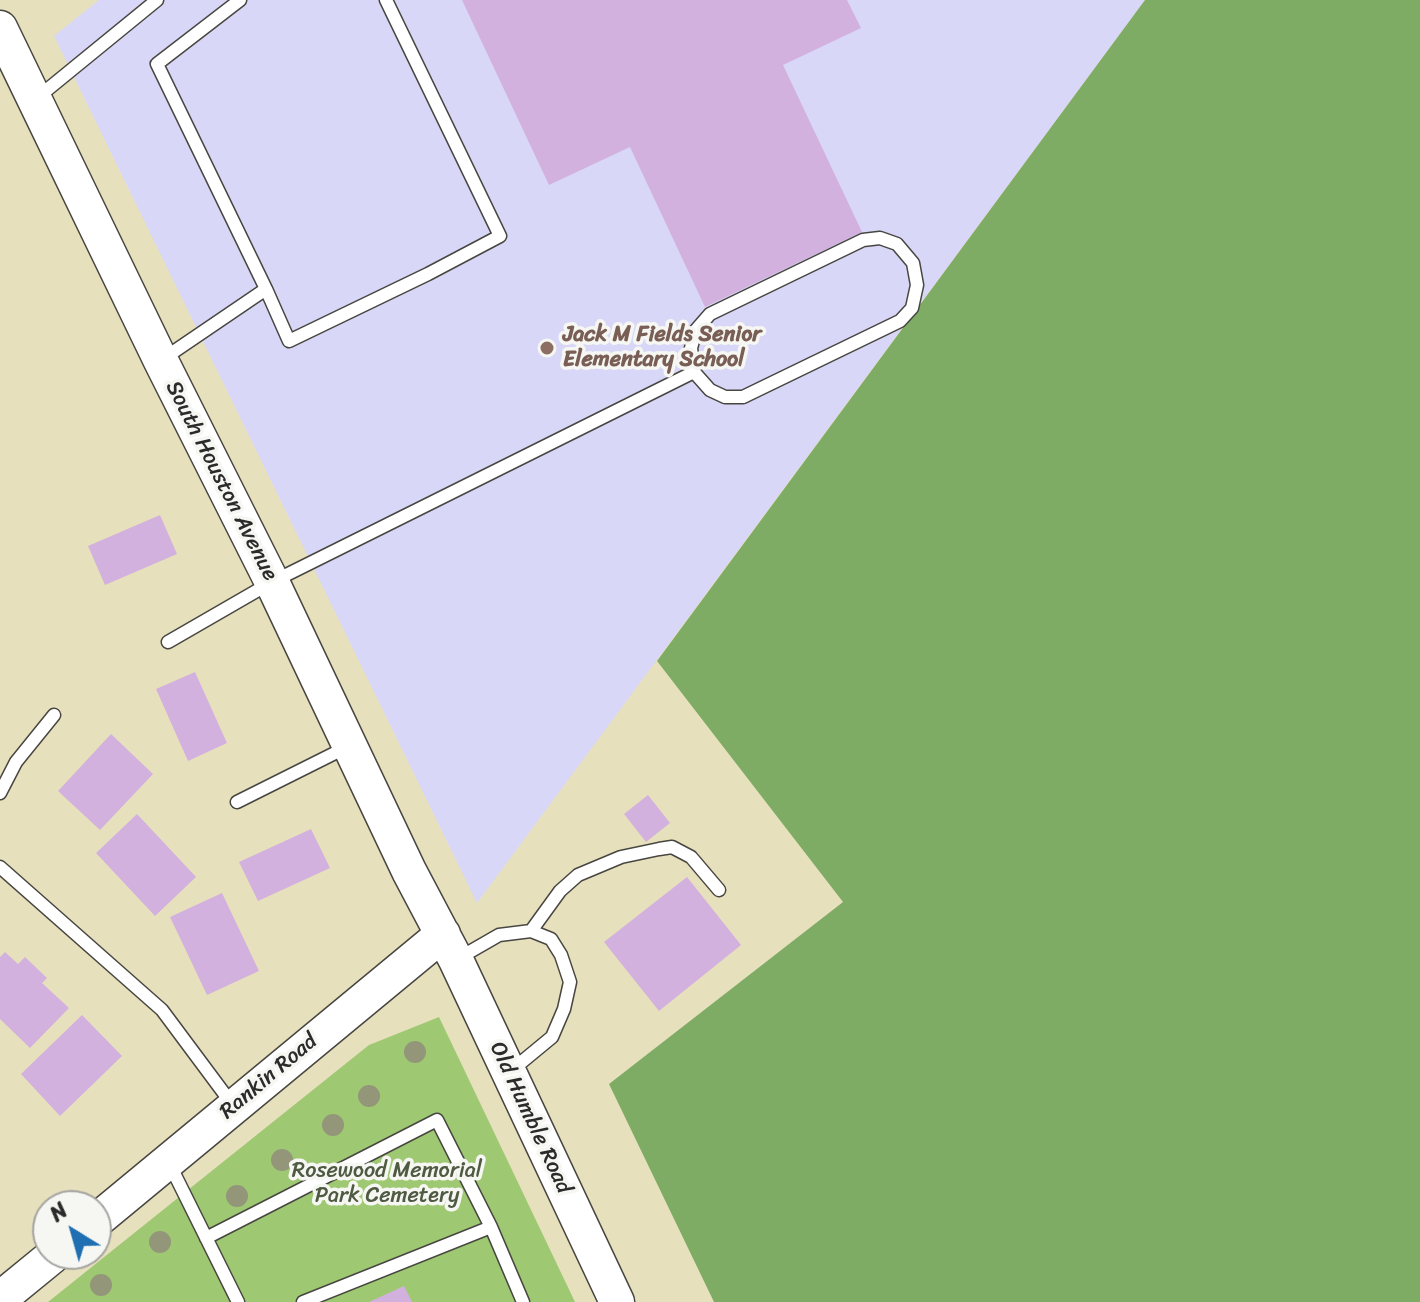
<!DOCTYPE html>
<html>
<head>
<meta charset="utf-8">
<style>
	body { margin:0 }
	#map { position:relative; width:1420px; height:1302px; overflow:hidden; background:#e7e0bd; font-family:Sriracha,sans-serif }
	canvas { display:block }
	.north { position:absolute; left:32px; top:1190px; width:80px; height:80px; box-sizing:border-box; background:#f6f6f2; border:2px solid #a5a5a2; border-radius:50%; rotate:323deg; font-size:22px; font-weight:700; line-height:32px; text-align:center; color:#2b2b2b }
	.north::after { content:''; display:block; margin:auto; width:28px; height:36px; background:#1f6fb2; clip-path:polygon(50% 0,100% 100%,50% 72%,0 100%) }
</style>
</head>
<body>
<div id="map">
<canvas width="1420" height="1302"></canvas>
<div class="north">N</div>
</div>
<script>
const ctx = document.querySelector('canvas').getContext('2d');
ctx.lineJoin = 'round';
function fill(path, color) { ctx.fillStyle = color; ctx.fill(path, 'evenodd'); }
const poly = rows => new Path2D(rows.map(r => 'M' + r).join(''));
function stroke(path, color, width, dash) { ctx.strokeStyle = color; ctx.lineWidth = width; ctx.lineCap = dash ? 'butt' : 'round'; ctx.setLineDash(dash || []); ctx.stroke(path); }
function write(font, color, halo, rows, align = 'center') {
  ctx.font = font + ' Sriracha,sans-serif'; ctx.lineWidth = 7; ctx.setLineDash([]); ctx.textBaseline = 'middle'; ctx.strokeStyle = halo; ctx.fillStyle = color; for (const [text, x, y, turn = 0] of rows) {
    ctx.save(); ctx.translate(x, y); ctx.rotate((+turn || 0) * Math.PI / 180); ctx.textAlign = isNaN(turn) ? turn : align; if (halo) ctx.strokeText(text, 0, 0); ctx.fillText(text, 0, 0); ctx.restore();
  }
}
fill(poly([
	[99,0,1145,0,477,903,54,36]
]), '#d8d7f8');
fill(poly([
	[439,1017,575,1302,48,1302,369,1045]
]), '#9fc873');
fill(poly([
	[1145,0,1420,0,1420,1302,714,1302,609,1084,843,902,657,661]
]), '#7fac65');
fill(poly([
	[462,0,847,0,861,28,783,65,862,232,705,307,630,147,549,185],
	[160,515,177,554,105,585,88,546],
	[195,672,227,743,188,761,156,689],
	[111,734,153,774,100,830,58,791],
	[648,795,670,823,646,842,624,814],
	[137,814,196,877,155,916,96,853],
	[311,829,330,868,258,901,239,862],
	[687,877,741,945,659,1011,604,942],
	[222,893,259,971,207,995,170,917],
	[5,952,18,964,25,957,47,978,42,983,69,1008,30,1048,0,1019,0,957],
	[82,1015,122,1056,60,1116,21,1074],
	[404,1286,412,1302,369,1302]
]), '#d2b1de');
const lane = poly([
	[240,0,157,64,266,289,289,341,428,274,500,236,386,0],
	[37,98,157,0],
	[163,359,266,289],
	[168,642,272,582,694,372,691,348,696,330,710,314,863,240,880,238,897,244,913,263,917,285,912,308,900,321,743,397,725,397,710,390,694,372],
	[0,793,16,762,54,715],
	[237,802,347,747],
	[0,867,162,1010,232,1104],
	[531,931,560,891,578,875,621,857,659,849,672,847,691,857,719,890],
	[459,958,499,935,531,931,551,939,561,955,570,982,564,1009,552,1037,512,1070],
	[170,1165,238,1302],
	[206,1238,437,1120,491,1227,523,1302],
	[303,1302,491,1227]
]);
const secondary = poly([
	[0,28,161,361,272,582,409,871,456,960,617,1302],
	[96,1221,443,934],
	[0,1299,55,1254]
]);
stroke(lane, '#474641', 15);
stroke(secondary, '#474641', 37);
stroke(lane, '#fff', 12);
stroke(secondary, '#fff', 34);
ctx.fillStyle = '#939679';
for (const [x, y] of [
	[415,1052],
	[369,1096],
	[333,1125],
	[282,1160],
	[237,1196],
	[160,1242],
	[101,1285]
]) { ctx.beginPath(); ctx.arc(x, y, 11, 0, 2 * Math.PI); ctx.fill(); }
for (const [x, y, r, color] of [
	[547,348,8,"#8d6e63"]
]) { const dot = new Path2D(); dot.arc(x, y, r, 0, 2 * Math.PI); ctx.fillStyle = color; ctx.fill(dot); stroke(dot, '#f6f6f2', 3); }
write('bold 22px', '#785e54', '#f6f6f2', [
	["Jack M Fields Senior",563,335],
	["Elementary School",563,360]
], 'left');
write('22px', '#2b2b2b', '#f6f6f2', [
	["South Houston Avenue",221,481,63],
	["Rankin Road",269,1077,-40],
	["Old Humble Road",530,1118,65]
]);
write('22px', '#4e5a41', '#f6f6f2', [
	["Rosewood Memorial",387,1171],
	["Park Cemetery",387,1196]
]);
</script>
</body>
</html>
